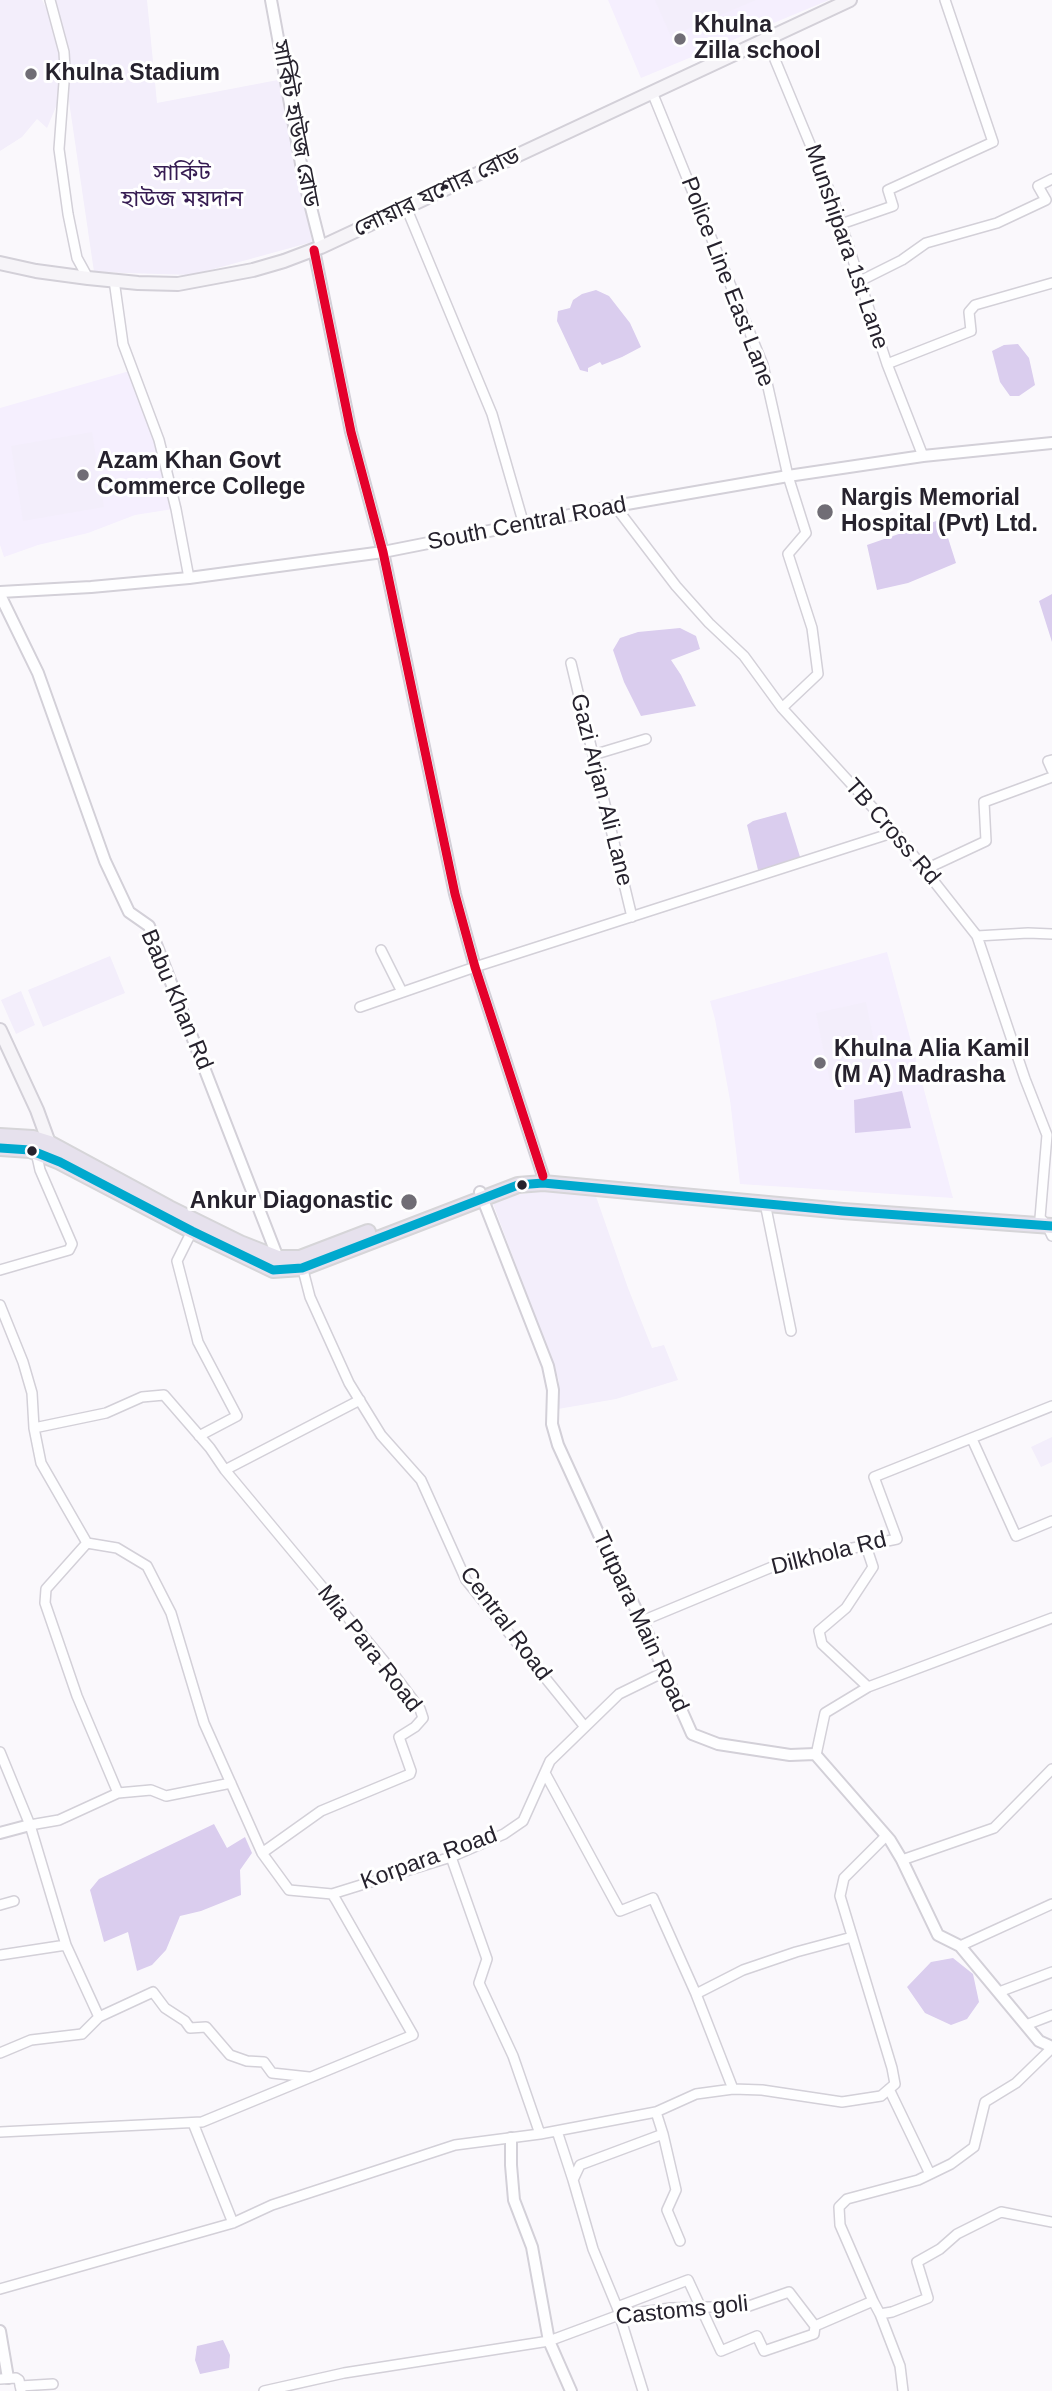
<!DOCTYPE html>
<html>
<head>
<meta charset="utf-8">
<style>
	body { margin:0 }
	canvas { display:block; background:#faf8fc }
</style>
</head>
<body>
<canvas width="1052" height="2391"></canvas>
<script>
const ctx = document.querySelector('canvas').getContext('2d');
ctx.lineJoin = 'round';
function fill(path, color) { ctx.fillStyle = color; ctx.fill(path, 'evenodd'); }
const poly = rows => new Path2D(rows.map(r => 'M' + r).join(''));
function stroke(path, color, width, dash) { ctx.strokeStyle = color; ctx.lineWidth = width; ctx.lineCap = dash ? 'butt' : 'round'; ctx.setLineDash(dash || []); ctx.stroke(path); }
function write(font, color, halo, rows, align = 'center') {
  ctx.font = font + ' Arial,"Noto Sans Bengali",sans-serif'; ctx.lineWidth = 6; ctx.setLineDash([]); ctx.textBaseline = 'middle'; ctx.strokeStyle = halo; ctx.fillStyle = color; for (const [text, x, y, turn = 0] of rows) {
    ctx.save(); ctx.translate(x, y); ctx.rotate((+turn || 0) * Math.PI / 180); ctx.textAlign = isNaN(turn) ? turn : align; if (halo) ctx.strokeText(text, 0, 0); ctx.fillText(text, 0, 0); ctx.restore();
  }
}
fill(poly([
	[608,0,829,0,641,78],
	[133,370,159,440,173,509,135,515,88,533,38,545,4,557,0,545,0,408],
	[887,952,953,1198,740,1184,730,1100,715,1019,710,1001]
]), '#f5effe');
fill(poly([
	[0,0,42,0,57,29,62,47,56,0,147,0,157,103,283,79,312,242,192,275,94,272,64,67,61,95,47,128,37,119,22,137,0,151],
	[655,0,756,0,671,36],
	[92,432,104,507,23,521,11,446],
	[110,956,125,993,43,1027,28,990],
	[21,991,35,1025,16,1034,1,1000],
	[866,1002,880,1071,830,1082,816,1013],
	[592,1185,628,1288,652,1348,664,1345,678,1380,616,1399,558,1409,559,1381,491,1198],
	[1052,1437,1052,1462,1041,1467,1031,1447]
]), '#f3eefb');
fill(poly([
	[596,290,609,296,630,323,641,347,622,357,602,365,600,362,588,368,588,372,580,370,557,321,558,311,570,308,573,300,582,294],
	[1018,344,1029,358,1035,385,1019,396,1010,396,1000,382,992,351,1004,345],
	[942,519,956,563,908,583,877,590,867,545],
	[1052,594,1052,642,1039,601],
	[680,628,696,636,700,649,671,660,681,675,696,706,641,716,624,682,613,650,620,638,638,632],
	[786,812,801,860,758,870,747,825,753,821],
	[902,1091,911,1128,855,1133,854,1100],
	[214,1824,227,1848,245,1837,252,1853,240,1870,241,1895,201,1911,180,1916,166,1950,152,1965,137,1971,128,1932,104,1942,90,1890,99,1879],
	[953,1958,973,1974,979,2002,967,2019,951,2025,925,2013,907,1987,931,1962],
	[223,2340,230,2355,229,2368,200,2374,195,2360,197,2346]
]), '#dacdee');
const minor = poly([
	[50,0,64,52,65,69,59,149,68,214,77,258,88,278],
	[766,38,834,202,887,364,923,456],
	[652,92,763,365,788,476,806,533,788,554,812,628,818,674,782,708],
	[406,207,492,414,524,525],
	[841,224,893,206,888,190,993,142,945,0],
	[114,280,123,344,159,440,176,509,189,578],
	[860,281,902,260,926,243,997,223,1046,200,1038,186,1052,179],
	[887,364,971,331,969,312,975,305,1052,283],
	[615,506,676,586,709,623,744,656,782,708,895,832,977,936,1025,1079,1047,1135,1040,1218,1047,1225,1052,1236],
	[571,663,632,917],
	[593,755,646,739],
	[1052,760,1048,761,1052,770],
	[926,869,986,841,984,802,1052,777],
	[977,936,1028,933,1052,934],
	[381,950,402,992],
	[360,1007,475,967,895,832],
	[765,1203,791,1331],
	[192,1231,177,1261,198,1342,237,1416,199,1436],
	[302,1266,310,1297,349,1383,381,1435,421,1480,466,1580,585,1727],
	[0,1270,69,1250,72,1244,40,1170,36,1152],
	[0,1305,23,1362,32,1393,34,1428,41,1463,87,1543,46,1589,45,1603,77,1696,118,1793],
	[34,1428,106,1413,142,1397,164,1395,210,1448,225,1470,384,1661,420,1709,423,1718,415,1727,399,1737,411,1771,410,1774,321,1811,262,1853],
	[972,1439,1016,1536,1052,1521],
	[225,1470,360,1400],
	[866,1546,873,1567,846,1608,819,1631,822,1644,868,1687],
	[642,1621,784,1562,897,1539,874,1477,1052,1406],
	[0,1752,30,1825,66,1945,99,2017],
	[816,1755,825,1713,868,1687,1052,1618],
	[545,1773,620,1911,653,1898,696,1994,733,2089],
	[30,1825,59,1820,118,1793,151,1790,166,1796,231,1783],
	[451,1857,487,1959,479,1983,513,2056,540,2134],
	[902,1860,994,1828,1052,1769],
	[332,1894,451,1857,504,1834,523,1821,550,1761,619,1694,664,1672],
	[0,1905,14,1901],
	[960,1946,1052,1904],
	[0,1955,66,1945],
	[999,1992,1052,1972],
	[696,1994,743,1970,796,1952,852,1937],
	[1026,2025,1052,2015],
	[0,2053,31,2040,82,2034,99,2017,153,1992,165,2008,185,2021,190,2028,206,2027,230,2055,247,2061,264,2062,272,2073,309,2077],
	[889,2089,930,2174],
	[193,2123,233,2223],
	[557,2131,573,2180],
	[0,2132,202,2122,413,2035,336,1900,332,1894,289,1890,262,1853,204,1723,171,1613,147,1566,117,1548,87,1543],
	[663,2134,676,2190,667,2210,680,2241],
	[0,2289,233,2223,272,2205,455,2145,540,2134,656,2112,696,2094,733,2089,762,2090,842,2102,881,2096,895,2084,892,2068,840,1896,844,1878,886,1836],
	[873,2301,840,2225,839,2207,847,2199,918,2180,951,2164,974,2147,985,2102,1016,2083,1052,2048],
	[617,2307,688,2280,721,2351,757,2336,764,2351,814,2334,815,2326],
	[880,2314,900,2366,903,2391],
	[0,2379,16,2378,19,2380,21,2390],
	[20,2386,53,2384],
	[264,2391,344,2373,549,2341,619,2315,671,2308,749,2306,789,2292,815,2326,873,2301,880,2314,892,2312,928,2298,917,2262,940,2249,957,2234,1001,2212,1052,2222],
	[643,2391,617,2307,593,2249,573,2180,580,2165,663,2134,656,2112]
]);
const tertiary = poly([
	[271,0,304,180,321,247],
	[314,250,351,432,383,552,455,894,475,967,543,1176],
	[0,592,91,587,189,578,383,552,615,506,788,476,923,456,1052,443],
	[0,595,38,673,105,861,129,912,149,926,278,1258],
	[480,1192,548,1366,553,1390,552,1424,558,1445,606,1550,642,1621,692,1734,718,1744,790,1755,815,1754,890,1840,902,1860,938,1935,960,1946,1039,2041,1052,2047],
	[0,1833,30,1825],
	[511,2138,511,2165,514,2200,532,2247,549,2341,571,2391],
	[0,2331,8,2378]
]);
const secondary = poly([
	[0,263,36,271,88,278,138,283,178,284,253,270,284,261,321,247,850,0],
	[0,1030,37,1110,49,1143,48,1150]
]);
const trunk = poly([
	[0,1136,33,1138,49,1143,169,1208,240,1243,278,1258,300,1258,368,1232],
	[0,1148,30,1150,60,1162,192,1231,273,1270,302,1268,518,1185,543,1183,843,1211,1052,1226]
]);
stroke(minor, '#d3d0d8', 12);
stroke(tertiary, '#d3d0d8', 14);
stroke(secondary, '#d3d0d8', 16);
stroke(trunk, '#d6d5d8', 18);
stroke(minor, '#fefeff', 9);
stroke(tertiary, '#fefeff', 10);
stroke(secondary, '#f6f4f8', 12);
stroke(trunk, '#e6e1ed', 14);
stroke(poly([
	[0,1148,30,1150,60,1162,192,1231,273,1270,302,1268,518,1185,543,1183,843,1211,1052,1226]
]), '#00a9ce', 9);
stroke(poly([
	[314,250,351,432,383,552,455,894,475,967,543,1176]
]), '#e4002b', 9);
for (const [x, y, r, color] of [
	[680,39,7,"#706d75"],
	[31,74,7,"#706d75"],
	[83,475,7,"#706d75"],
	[825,512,9,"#706d75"],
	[820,1063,7,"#706d75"],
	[32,1151,6,"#26222d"],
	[522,1185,6,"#26222d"],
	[409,1202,9,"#706d75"]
]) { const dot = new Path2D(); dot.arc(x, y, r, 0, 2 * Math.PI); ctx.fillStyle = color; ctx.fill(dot); stroke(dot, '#fff', 2.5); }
write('bold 23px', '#26222d', '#fff', [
	["Khulna",694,26],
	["Zilla school",694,52],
	["Khulna Stadium",45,74],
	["Azam Khan Govt",97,462],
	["Commerce College",97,488],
	["Nargis Memorial",841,499],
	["Hospital (Pvt) Ltd.",841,525],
	["Khulna Alia Kamil",834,1050],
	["(M A) Madrasha",834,1076],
	["Ankur Diagonastic",393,1202,"right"]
], 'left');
write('23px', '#26222d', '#fff', [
	["সার্কিট হাউজ রোড",295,124,79],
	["লোয়ার যশোর রোড",437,193,-25],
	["Munshipara 1st Lane",846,247,71],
	["Police Line East Lane",727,282,69],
	["South Central Road",527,524,-11],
	["Gazi Arjan Ali Lane",601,790,76],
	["TB Cross Rd",892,832,49],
	["Babu Khan Rd",176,1000,67],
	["Dilkhola Rd",829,1554,-14],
	["Tutpara Main Road",640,1622,65],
	["Central Road",505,1624,53],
	["Mia Para Road",369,1649,52],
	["Korpara Road",429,1859,-20],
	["Castoms goli",682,2311,-6]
]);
write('23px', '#361c52', '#fff', [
	["সার্কিট",182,174],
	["হাউজ ময়দান",182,200]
]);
</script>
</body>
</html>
